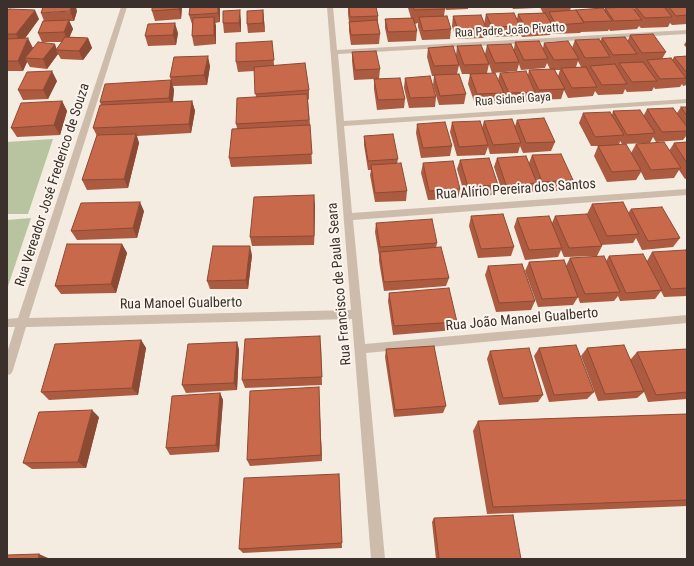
<!DOCTYPE html>
<html>
<head>
<meta charset="utf-8">
<style>
	body { margin:0 }
	#map { position:relative; width:694px; height:566px; overflow:hidden; background:#f4ebe1; font-family:"Roboto Condensed",sans-serif }
	canvas { display:block }
	.frame { position:absolute; inset:0; border:8px solid #3b302b; pointer-events:none }
</style>
</head>
<body>
<div id="map">
<canvas width="694" height="566"></canvas>
<div class="frame"></div>
</div>
<script>
const ctx = document.querySelector('canvas').getContext('2d');
ctx.lineJoin = 'round';
function fill(path, color) { ctx.fillStyle = color; ctx.fill(path, 'evenodd'); }
const poly = rows => new Path2D(rows.map(r => 'M' + r).join(''));
function stroke(path, color, width, dash) { ctx.strokeStyle = color; ctx.lineWidth = width; ctx.lineCap = dash ? 'butt' : 'round'; ctx.setLineDash(dash || []); ctx.stroke(path); }
function write(font, color, halo, rows, align = 'center') {
  ctx.font = font + ' "Roboto Condensed",sans-serif'; ctx.lineWidth = 4; ctx.setLineDash([]); ctx.textBaseline = 'middle'; ctx.strokeStyle = halo; ctx.fillStyle = color; for (const [text, x, y, turn = 0] of rows) {
    ctx.save(); ctx.translate(x, y); ctx.rotate((+turn || 0) * Math.PI / 180); ctx.textAlign = isNaN(turn) ? turn : align; if (halo) ctx.strokeText(text, 0, 0); ctx.fillText(text, 0, 0); ctx.restore();
  }
}
fill(poly([
	[53,139,28,214,7,214,7,142],
	[31,218,7,289,7,220]
]), '#b8c4a0');
fill(poly([
	[121,7,127,7,29,318,351,310,327,7,333,7,337,50,687,30,687,34,338,54,344,121,687,99,687,103,344,126,352,213,687,189,687,195,353,220,365,344,687,315,687,323,366,353,385,559,371,559,352,319,26,327,13,370,11,374,7,375,7,353,15,327,7,327,7,319,18,318,121,7]
]), '#cdbbac');
fill(poly([
	[152,7,182,7,181,19,155,21,152,11],
	[190,7,220,7,220,22,215,23,216,26,216,44,194,46,192,36,192,24,189,15],
	[348,7,376,7,378,16,378,23,380,34,379,44,351,45,349,31,349,22,348,14],
	[396,7,444,7,445,9,444,16,451,29,450,39,422,40,418,27,418,23,415,24,417,31,416,41,388,42,385,28,385,19,411,18,408,8,396,8],
	[445,7,468,7,468,9,446,10],
	[512,7,535,7,535,8,513,9],
	[540,7,571,7,570,11,576,11,576,10,604,10,605,8,634,9,635,7,687,7,687,24,672,25,670,23,668,27,641,28,639,26,637,29,610,31,609,29,608,31,581,32,580,33,553,34,551,31,550,35,522,37,519,31,518,36,490,37,484,24,486,14,517,19,518,14,543,13],
	[263,10,264,20,265,32,248,33,247,24],
	[7,11,39,19,25,38,33,48,57,49,62,42,42,42,38,33,44,21,41,13,77,11,74,21,69,21,73,29,69,37,88,38,92,48,83,60,61,59,58,54,47,69,30,67,27,62,23,71,7,71],
	[453,16,486,28,484,38,456,39,452,26],
	[241,20,241,32,224,33,223,23],
	[178,33,176,45,148,46,145,36],
	[630,35,666,52,662,59,672,60,674,57,687,56,687,85,683,86,682,84,680,87,655,89,654,87,652,91,627,92,625,89,623,94,598,95,595,91,593,96,568,98,564,90,561,99,536,100,534,96,532,101,506,103,503,95,501,103,475,104,468,84,470,74,475,74,462,74,459,65,457,74,466,94,464,104,439,105,433,85,434,76,432,76,427,57,428,48,456,55,457,46,485,54,487,45,514,49,515,42,543,48,544,43,572,48,575,40,600,41,602,38,628,40],
	[578,61,581,67,576,67],
	[547,63,550,69,529,70,528,75,500,73,498,80,487,73,489,64,492,73,517,71,519,64,521,70,545,68],
	[555,70,560,70,558,76],
	[687,40,687,48,684,45],
	[273,51,274,65,309,90,309,99,308,100,310,125,312,164,231,167,229,158,237,128,236,124,256,97,254,71,238,72,236,62],
	[352,52,380,69,379,79,405,99,404,108,377,110,374,89,374,79,354,80,352,61],
	[210,66,207,85,173,86,174,90,173,102,192,101,195,111,191,133,137,136,139,143,128,188,87,190,82,180,97,136,93,128,101,105,100,102,171,80,170,77],
	[405,78,436,97,435,107,409,108,404,88],
	[57,81,48,99,23,100,18,90],
	[62,101,67,111,60,135,17,137,11,128],
	[681,107,687,107,687,135,683,140,656,142,653,137,650,143,622,144,620,141,619,145,631,153,636,144,669,151,674,143,687,142,687,178,685,179,679,170,674,178,645,180,641,172,636,180,607,182,594,156,598,146,591,146,579,123,583,113,612,115,613,111,644,115,647,109,677,113],
	[517,120,555,142,551,151,523,153,520,146,518,153,490,154,488,147,485,155,457,156,450,132,452,122,482,128,484,121,515,126],
	[417,124,452,146,450,156,421,158,416,133],
	[364,136,398,159,397,164,407,191,406,201,375,202,370,175,371,170,368,170,364,145],
	[532,155,573,180,569,190,539,192,536,185,533,192,503,194,494,167,497,158,529,163],
	[460,160,498,185,495,195,465,196,457,169],
	[423,163,460,189,458,199,428,200,421,173],
	[592,204,628,213,631,209,680,238,673,247,642,250,636,238,633,243,601,245,587,214],
	[315,205,314,245,252,246,250,237],
	[144,211,137,238,77,240,71,231],
	[471,216,514,247,511,256,478,258,469,226],
	[555,216,602,246,597,256,564,257,561,250,558,257,525,260,514,227,517,218,552,223],
	[376,223,437,243,436,248,449,278,446,286,384,291,379,261,379,256,375,232],
	[122,244,127,253,116,293,61,294,55,286],
	[652,252,687,252,687,296,664,297,661,291,655,299,620,301,618,296,614,301,580,303,578,297,573,305,538,307,525,271,529,262,566,266,570,258,606,261,609,256,647,261],
	[252,255,248,289,210,289,207,281],
	[488,266,535,301,531,310,496,312,485,275],
	[389,293,457,322,455,330,393,335,388,301],
	[141,340,146,348,138,395,49,400,41,392],
	[237,342,239,350,237,390,186,393,182,385],
	[321,344,322,385,245,388,242,380],
	[539,348,594,392,587,399,549,402,534,356],
	[587,348,631,359,637,352,687,349,687,399,648,402,644,392,637,398,598,401,581,356],
	[386,349,446,406,443,413,394,417,385,357],
	[490,351,543,395,538,402,499,405,487,359],
	[220,393,223,400,219,452,170,455,166,448],
	[319,394,322,461,250,466,247,460],
	[687,414,687,506,487,514,473,431,478,421],
	[99,417,86,468,32,469,23,463],
	[339,474,342,548,243,553,239,549],
	[434,518,521,559,436,559,432,522]
]), '#ac5a40');
fill(poly([
	[71,7,76,7,77,11,74,21,70,11],
	[179,7,182,7,181,19,179,9],
	[218,7,220,7,220,22,218,13],
	[35,10,39,19,21,44,16,34],
	[240,10,241,20,241,32,239,23],
	[263,10,264,20,265,32,263,23],
	[214,17,216,26,216,44,214,35],
	[69,20,73,29,68,41,64,32],
	[175,23,178,33,176,45,173,35],
	[28,38,33,48,25,58,27,62,23,71,18,61],
	[88,38,92,48,83,60,79,51],
	[55,44,57,50,56,50,58,54,47,69,43,59],
	[208,56,210,66,207,85,204,75],
	[52,71,57,81,48,99,43,90],
	[171,80,174,90,172,107,169,98],
	[62,101,67,111,60,135,54,125],
	[192,101,195,111,191,133,189,124],
	[136,134,139,143,128,188,124,179],
	[314,195,315,205,314,245],
	[140,202,144,211,137,238,133,228],
	[122,244,127,253,116,293,111,284],
	[250,246,252,255,248,289,246,280],
	[141,340,146,348,138,395,132,388],
	[237,342,239,350,237,390,234,383],
	[319,387,319,394,322,461,321,455],
	[220,393,223,400,219,452,216,445],
	[92,410,99,417,86,468,78,462],
	[39,554,48,558,48,559,38,559]
]), '#8c4a34');
const building = poly([
	[43,7,71,7,70,11,41,13,43,7],
	[152,7,179,7,179,9,152,11,152,7],
	[190,7,218,7,218,13,189,15,190,7],
	[349,7,376,7,378,16,350,17,349,7],
	[413,7,444,7,445,9,414,10,413,7],
	[632,7,642,20,614,21,605,8,632,7],
	[636,7,664,7,672,17,645,18,636,7],
	[669,7,687,7,687,15,676,16,669,7],
	[603,8,612,21,584,22,576,10,603,8],
	[9,9,35,10,16,34,7,34,7,11,9,9],
	[240,10,239,23,223,23,223,11,240,10],
	[263,10,263,23,247,24,247,11,263,10],
	[576,10,584,23,556,25,549,12,576,10],
	[514,13,520,26,492,27,486,14,514,13],
	[545,13,553,26,525,27,518,14,545,13],
	[481,15,486,28,458,29,453,16,481,15],
	[447,16,451,29,423,31,419,17,447,16],
	[214,17,214,35,192,36,193,18,214,17],
	[413,18,417,31,388,32,385,19,413,18],
	[69,20,64,32,38,33,43,21,69,20],
	[377,20,380,34,351,35,349,22,377,20],
	[175,23,173,35,145,36,148,24,175,23],
	[653,34,666,52,642,53,630,35,653,34],
	[65,37,88,38,79,51,56,50,65,37],
	[625,37,637,54,613,55,602,38,625,37],
	[28,38,18,61,7,61,7,39,28,38],
	[599,39,610,57,585,58,575,40,599,39],
	[272,41,274,60,236,62,236,43,272,41],
	[539,41,548,59,524,60,515,42,539,41],
	[568,41,579,59,554,60,544,43,568,41],
	[38,42,55,44,43,59,25,58,38,42],
	[511,44,519,62,495,63,487,45,511,44],
	[481,45,489,64,464,65,457,46,481,45],
	[453,46,459,65,434,66,428,48,453,46],
	[376,51,380,69,355,70,352,52,376,51],
	[208,56,204,75,170,77,174,57,208,56],
	[687,56,687,73,674,57,687,56],
	[671,58,686,78,660,79,647,60,671,58],
	[643,62,657,81,632,82,619,63,643,62],
	[305,63,309,90,255,94,254,67,305,63],
	[615,64,627,84,602,85,590,66,615,64],
	[586,67,597,87,572,88,561,68,586,67],
	[554,69,565,89,539,90,529,70,554,69],
	[52,71,43,90,18,90,27,72,52,71],
	[526,71,535,92,509,93,500,73,526,71],
	[495,73,504,93,477,94,470,74,495,73],
	[459,74,466,94,440,96,434,75,459,74],
	[430,76,436,97,410,98,405,78,430,76],
	[400,78,405,99,378,100,374,79,400,78],
	[171,80,169,98,100,102,105,84,171,80],
	[307,94,309,120,236,124,237,98,307,94],
	[62,101,54,125,11,128,21,103,62,101],
	[192,101,189,124,93,128,100,105,192,101],
	[681,107,687,107,687,116,681,107],
	[673,108,687,127,687,131,662,132,647,109,673,108],
	[640,110,655,133,627,135,613,111,640,110],
	[610,112,624,135,595,137,583,113,610,112],
	[544,118,555,142,526,143,517,120,544,118],
	[512,119,521,143,493,145,484,121,512,119],
	[480,121,488,145,459,147,452,122,480,121],
	[445,122,452,146,423,148,417,124,445,122],
	[310,125,312,154,229,158,232,129,310,125],
	[136,134,124,179,82,180,97,135,136,134],
	[393,134,398,159,368,161,364,136,393,134],
	[664,142,681,168,651,170,636,144,664,142],
	[687,142,687,163,674,143,687,142],
	[626,144,641,170,612,172,598,146,626,144],
	[561,154,573,180,542,182,532,155,561,154],
	[526,156,537,183,506,185,497,158,526,156],
	[489,158,498,185,468,187,460,160,489,158],
	[453,161,460,189,429,191,423,163,453,161],
	[401,163,407,191,375,193,371,165,401,163],
	[314,195,314,236,250,237,254,197,314,195],
	[140,202,133,228,71,231,81,203,140,202],
	[623,202,639,234,607,236,592,204,623,202],
	[662,207,680,238,648,241,631,209,662,207],
	[503,214,514,247,481,249,471,216,503,214],
	[587,214,602,246,569,248,555,216,587,214],
	[549,216,562,248,529,250,517,218,549,216],
	[432,219,437,243,380,247,376,223,432,219],
	[67,244,122,244,111,284,55,286,67,244],
	[213,246,250,246,246,280,207,281,213,246],
	[441,247,449,278,384,282,380,252,441,247],
	[686,250,687,252,687,288,671,289,652,252,686,250],
	[643,254,662,290,626,293,609,256,643,254],
	[604,256,620,292,585,294,570,258,604,256],
	[564,260,578,297,542,299,529,262,564,260],
	[522,264,535,301,499,303,488,266,522,264],
	[449,288,457,322,394,326,389,293,449,288],
	[320,336,322,377,242,380,245,339,320,336],
	[141,340,132,388,41,392,55,344,141,340],
	[237,342,234,383,182,385,188,344,237,342],
	[576,345,594,392,554,395,539,348,576,345],
	[624,345,644,391,605,394,587,348,624,345],
	[434,346,446,406,395,410,386,349,434,346],
	[529,348,543,395,503,398,490,351,529,348],
	[687,349,687,392,656,395,637,352,687,349],
	[319,387,321,455,247,460,250,391,319,387],
	[220,393,216,445,166,448,172,396,220,393],
	[92,410,78,462,23,463,39,412,92,410],
	[687,414,687,500,493,507,478,421,687,414],
	[339,474,342,543,239,549,244,478,339,474],
	[513,515,521,559,439,559,434,518,513,515],
	[39,554,38,559,7,559,7,555,39,554]
]);
fill(building, '#c8694b');
stroke(building, '#8c4a34', 1);
write('12px', '#3b302b', '#fbf5ee', [
	["Rua Padre João Pivatto",510,31,-3],
	["Rua Sidnei Gaya",513,100,-4]
]);
write('14px', '#3b302b', '#fbf5ee', [
	["Rua Vereador José Frederico de Souza",53,185,-72],
	["Rua Alírio Pereira dos Santos",516,190,-4],
	["Rua Francisco de Paula Seara",340,284,-95],
	["Rua Manoel Gualberto",181,304,-1],
	["Rua João Manoel Gualberto",522,320,-5]
]);
</script>
</body>
</html>
